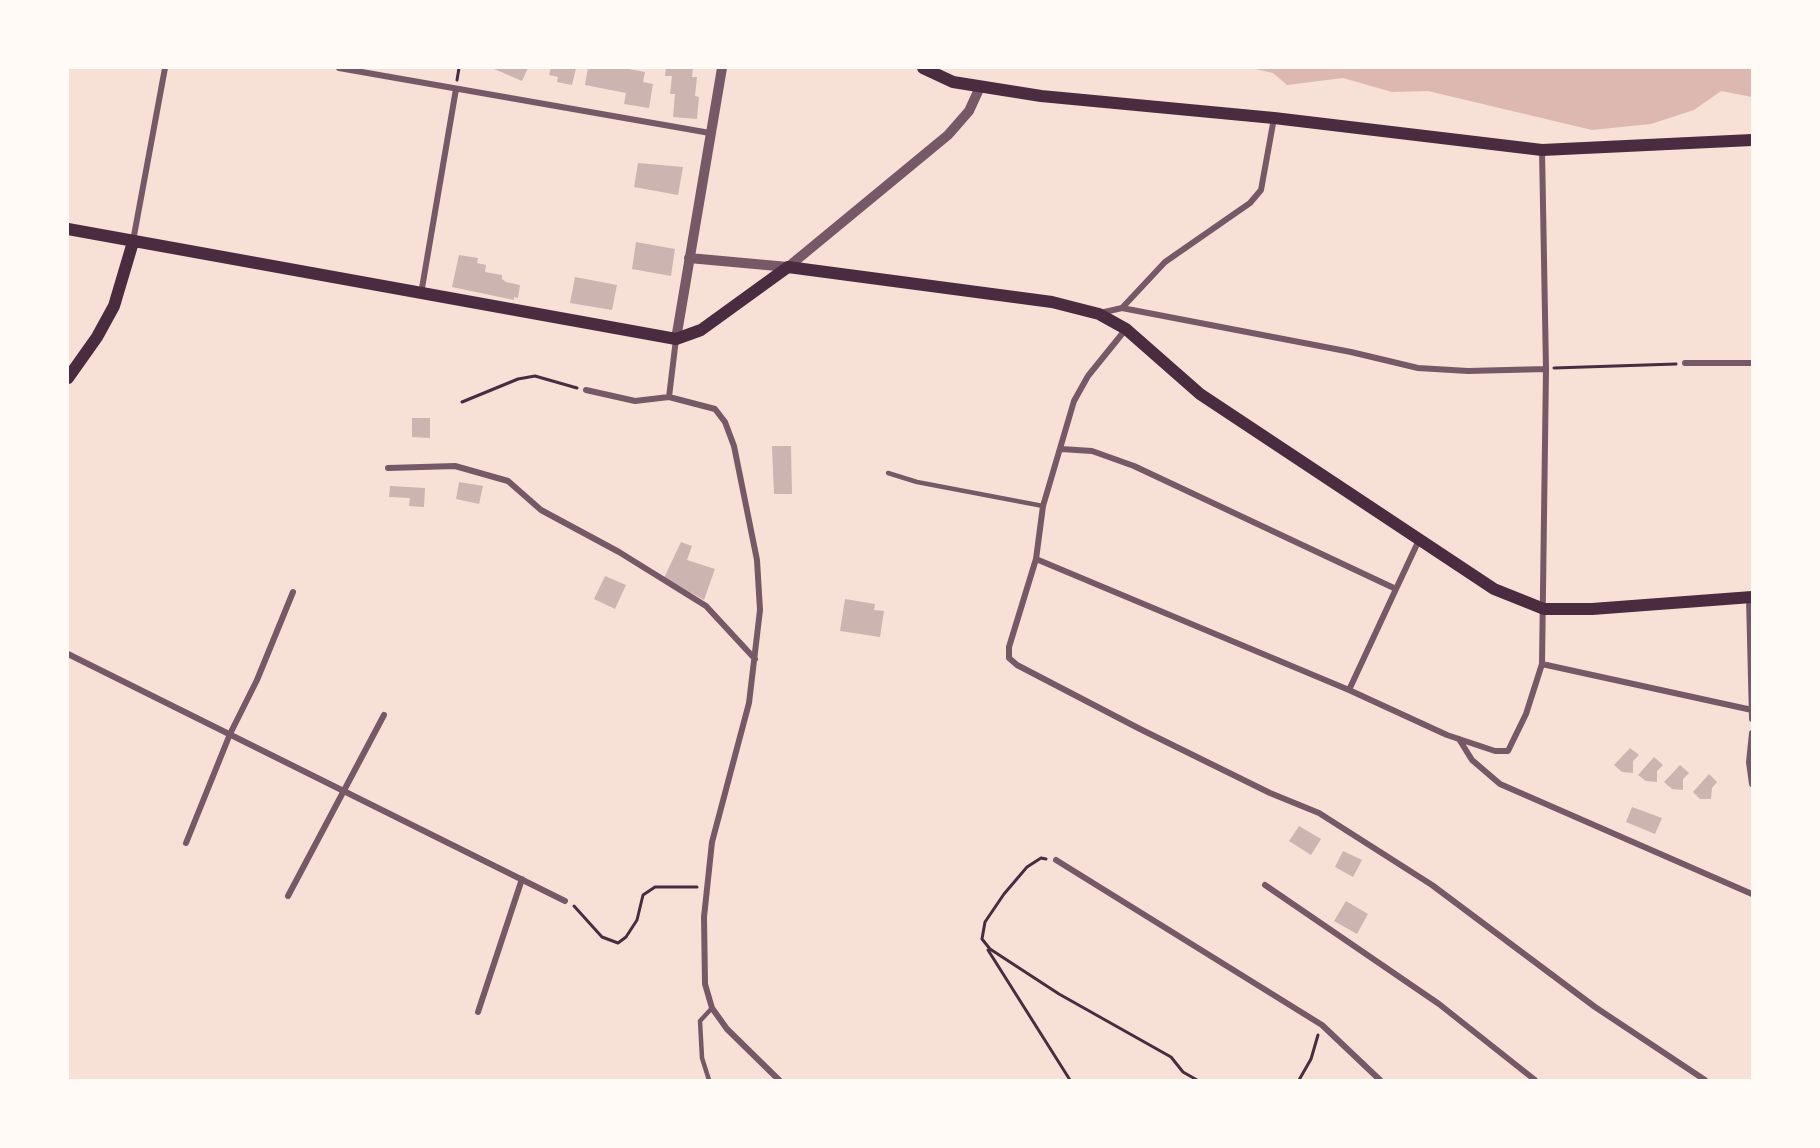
<!DOCTYPE html>
<html>
<head>
<meta charset="utf-8">
<style>
	body { margin:0 }
	#map { position:relative; width:1820px; height:1148px; overflow:hidden; background:#f7e1d7; font-family:"Noto Sans",sans-serif }
	canvas { display:block }
	.frame { position:absolute; inset:0; border:69px solid #fffaf5; pointer-events:none }
</style>
</head>
<body>
<div id="map">
<canvas width="1820" height="1148"></canvas>
<div class="frame"></div>
</div>
<script>
const ctx = document.querySelector('canvas').getContext('2d');
ctx.lineJoin = 'round';
function fill(path, color) { ctx.fillStyle = color; ctx.fill(path, 'evenodd'); }
const poly = rows => new Path2D(rows.map(r => 'M' + r).join(''));
function stroke(path, color, width, dash) { ctx.strokeStyle = color; ctx.lineWidth = width; ctx.lineCap = dash ? 'butt' : 'round'; ctx.setLineDash(dash || []); ctx.stroke(path); }
fill(poly([
	[1251,68,1752,68,1752,97,1721,91,1694,110,1651,124,1592,130,1428,91,1392,92,1343,78,1287,85,1273,73]
]), '#dcb8b0');
fill(poly([
	[492,68,528,68,522,81],
	[551,68,576,68,572,85,557,82,558,77,549,75],
	[588,68,623,68,645,72,643,82,653,84,649,108,624,104,626,93,585,85],
	[666,68,693,68,692,77,697,77,695,96,699,97,697,119,673,117,675,94,670,94,672,76,665,76],
	[638,163,683,167,678,195,634,187],
	[636,242,675,249,671,276,632,269],
	[459,255,478,258,477,263,486,265,485,272,502,275,502,279,506,282,520,285,518,298,514,297,514,300,452,287],
	[575,277,617,285,612,310,570,303],
	[412,418,430,418,430,438,412,437],
	[772,446,791,446,792,494,774,494],
	[459,482,483,486,479,504,456,499],
	[390,486,425,488,424,507,409,506,410,498,389,497],
	[681,542,692,546,687,560,715,569,704,600,664,578],
	[605,576,626,585,615,609,594,599],
	[845,599,875,604,874,610,884,611,880,637,840,631],
	[1630,748,1639,755,1633,761,1633,773,1622,772,1614,765],
	[1654,757,1663,765,1657,771,1657,782,1646,781,1638,775],
	[1680,765,1689,773,1683,779,1683,790,1672,789,1664,782],
	[1709,774,1717,782,1712,788,1711,799,1700,799,1693,792],
	[1632,807,1662,818,1655,834,1626,822],
	[1299,826,1321,839,1311,855,1289,841],
	[1343,851,1362,860,1353,877,1335,867],
	[1346,901,1368,914,1357,934,1334,921]
]), '#ccb4b1');
stroke(poly([
	[457,80,459,68],
	[1554,368,1676,364],
	[462,402,518,379,535,376,577,388],
	[1046,859,1041,858,1027,867,1004,894,985,922,982,939,990,949,1059,994,1171,1057,1183,1072,1197,1080],
	[574,906,602,937,618,943,626,937,637,920,643,895,655,887,697,887],
	[988,950,1070,1080],
	[1299,1080,1311,1059,1318,1035]
]), '#4a2c40', 3);
stroke(poly([
	[888,473,917,482,1043,506],
	[709,1080,702,1058,700,1021,712,1008]
]), '#755966', 4.5);
stroke(poly([
	[339,68,710,133],
	[133,241,165,68],
	[421,294,456,89],
	[1122,308,1165,262,1250,203,1261,190,1274,118],
	[1100,313,1122,308,1351,352,1418,368,1468,371,1546,369],
	[1126,329,1088,376,1074,401,1043,506,1036,559,1009,647,1009,658,1017,665,1140,729,1270,793,1319,813,1432,885,1595,1007,1705,1080],
	[1685,363,1752,363],
	[586,390,635,401,669,397,715,409,725,422,734,446,757,560,760,610,749,703,712,842,704,917,705,984,712,1008,727,1029,779,1080],
	[669,397,676,339],
	[1061,449,1092,451,1134,466,1396,589,1419,540],
	[388,468,455,466,508,481,541,510,619,552,706,606,755,659],
	[1036,559,1349,690,1447,735,1495,751,1508,751,1526,714,1542,664,1546,369,1542,150],
	[1749,598,1752,719],
	[68,654,565,901],
	[1542,664,1752,710],
	[1349,690,1396,589],
	[1752,733,1749,762,1752,784],
	[1459,739,1472,760,1500,784,1752,894],
	[186,843,230,734,257,680,293,592],
	[1056,860,1322,1025,1380,1080],
	[1265,885,1439,1004,1535,1080],
	[288,896,384,715],
	[478,1012,522,879]
]), '#755966', 6);
stroke(poly([
	[689,258,788,267,948,135,969,111,980,87],
	[676,339,722,68]
]), '#755966', 10);
stroke(poly([
	[923,68,953,82,1041,96,1274,118,1542,150,1752,140],
	[68,229,676,339,701,330,788,267,1052,302,1099,314,1126,329,1200,394,1494,589,1544,609,1592,609,1752,597],
	[68,378,97,337,114,306,133,242]
]), '#4a2c40', 12);
</script>
</body>
</html>
